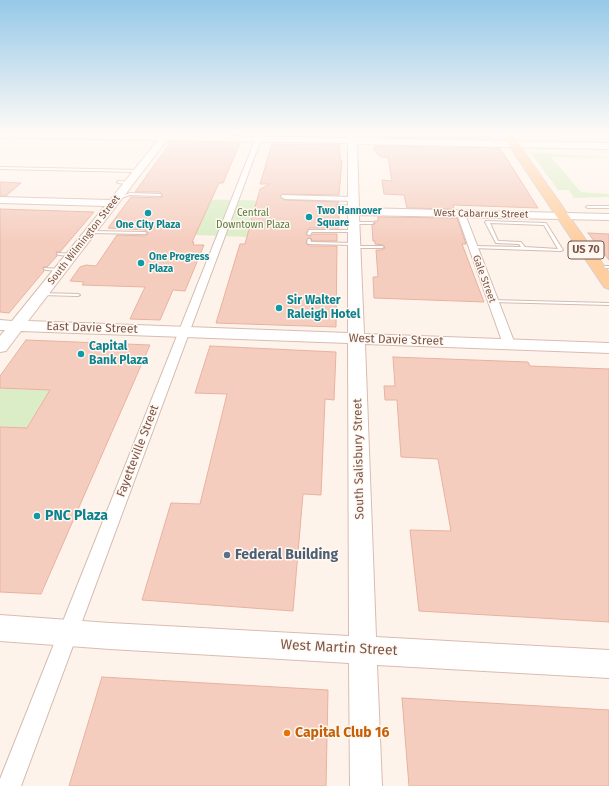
<!DOCTYPE html>
<html>
<head>
<meta charset="utf-8">
<style>
	body { margin:0 }
	canvas { display:block; background:#fef3ea }
</style>
</head>
<body>
<canvas width="609" height="786"></canvas>
<script>
const ctx = document.querySelector('canvas').getContext('2d');
ctx.lineJoin = 'round';
function fill(path, color) { ctx.fillStyle = color; ctx.fill(path, 'evenodd'); }
const poly = rows => new Path2D(rows.map(r => 'M' + r).join(''));
function stroke(path, color, width, dash) { ctx.strokeStyle = color; ctx.lineWidth = width; ctx.lineCap = dash ? 'butt' : 'round'; ctx.setLineDash(dash || []); ctx.stroke(path); }
function write(font, color, halo, rows, align = 'center') {
  ctx.font = font + ' "Fira Sans",sans-serif'; ctx.lineWidth = 3; ctx.setLineDash([]); ctx.textBaseline = 'middle'; ctx.strokeStyle = halo; ctx.fillStyle = color; for (const [text, x, y, turn = 0] of rows) {
    ctx.save(); ctx.translate(x, y); ctx.rotate((+turn || 0) * Math.PI / 180); ctx.textAlign = isNaN(turn) ? turn : align; if (halo) ctx.strokeText(text, 0, 0); ctx.fillText(text, 0, 0); ctx.restore();
  }
}
fill(poly([
	[531,153,606,157,607,158,551,157,581,192,609,194,609,197,574,198,569,190,558,190],
	[189,199,279,201,275,238,169,234],
	[0,388,50,390,27,428,0,427]
]), '#dbedc6');
const building = poly([
	[383,132,490,132,494,139,380,137,383,132],
	[171,142,240,143,223,183,219,183,192,242,194,242,193,245,204,245,185,291,173,290,160,320,130,319,145,287,82,285,84,282,70,281,80,267,86,265,96,266,117,235,145,236,148,234,145,230,108,228,131,197,160,198,163,196,160,192,135,192,171,142],
	[272,144,340,145,340,160,342,160,339,195,282,194,280,197,285,200,339,202,336,205,337,208,339,209,339,228,309,228,306,234,310,236,313,234,337,234,337,241,312,241,311,238,308,238,306,243,309,246,337,246,336,327,216,323,240,244,245,244,260,189,270,184,260,184,272,144],
	[375,146,500,148,538,208,453,205,454,209,407,208,404,195,384,194,382,180,392,181,388,157,381,157,373,150,375,146],
	[0,182,21,183,6,196,0,196,0,182],
	[0,209,94,212,60,252,56,252,57,256,47,267,43,267,44,271,9,313,0,312,0,209],
	[378,217,457,218,466,244,462,244,484,302,374,298,373,277,378,277,376,250,382,250,385,248,383,245,375,244,375,241,373,241,372,225,375,224,374,221,378,221,378,217],
	[588,233,609,234,609,260,588,233],
	[26,340,150,345,41,594,0,592,0,427,27,428,50,390,0,388,0,376,26,340],
	[210,346,336,352,334,400,325,399,321,495,303,494,293,611,142,600,171,503,200,504,227,394,195,393,210,346],
	[393,357,528,362,530,366,609,369,609,622,419,611,410,530,451,531,438,459,401,457,397,400,385,400,384,386,395,386,393,357],
	[102,677,328,690,326,786,69,786,102,677],
	[402,698,609,710,609,786,409,786,402,698]
]);
fill(building, '#f5cdbf');
stroke(building, '#e9b19f', 1);
const lane = poly([
	[0,167,138,170,140,171,138,172,0,169,0,167],
	[119,181,129,182,131,183,129,184,118,183,117,182,119,181],
	[130,193,160,194,162,195,160,196,130,195,118,199,116,198,130,193],
	[338,205,353,206,355,207,353,208,339,207,338,207,338,205],
	[587,206,609,206,609,208,588,208,586,207,587,206],
	[486,221,546,223,563,250,561,251,472,248,472,246,473,246,521,247,519,244,496,243,485,222,486,221],
	[490,223,544,225,558,249,525,247,521,242,498,241,490,223],
	[353,222,372,222,374,223,372,224,354,224,352,223,353,222],
	[309,230,354,230,356,231,354,232,312,232,310,235,309,235,307,234,309,230],
	[90,231,145,232,147,233,145,234,91,233,89,232,90,231],
	[308,239,310,239,311,242,354,243,356,244,354,245,309,244,307,243,308,239],
	[353,246,382,246,384,247,382,248,353,248,353,246],
	[57,253,73,254,75,255,73,256,59,255,57,254,57,253],
	[595,266,609,266,609,268,597,268,595,267,595,266],
	[44,268,60,269,62,270,60,271,46,270,44,269,44,268],
	[39,293,78,294,80,295,78,296,41,295,39,295,39,293],
	[490,300,609,303,609,305,492,302,490,301,490,300]
]);
const street = poly([
	[256,138,261,139,21,786,0,786,0,779,256,138],
	[282,195,353,197,357,199,353,201,285,199,281,197,282,195],
	[458,212,461,212,465,214,515,344,513,347,505,347,503,344,457,214,458,212]
]);
const secondary = poly([
	[0,132,162,135,165,132,173,132,171,135,348,138,348,132,356,132,356,138,609,143,609,149,357,144,359,208,609,214,609,220,359,215,364,334,609,343,609,353,365,344,376,637,609,650,609,678,377,665,382,786,350,786,349,663,110,649,0,641,0,615,110,623,349,636,348,343,21,331,6,351,0,352,0,336,5,330,0,330,0,320,12,321,105,206,0,203,0,197,110,200,158,140,0,137,0,132],
	[167,140,348,143,348,333,28,321,167,140]
]);
const primary = poly([
	[500,132,510,132,609,273,609,289,604,287,500,132]
]);
stroke(lane, '#d4bbb0', 2);
stroke(street, '#d4bbb0', 2);
stroke(secondary, '#d9bcb0', 2);
stroke(primary, '#dacfcc', 2);
fill(lane, '#fff');
fill(street, '#fff');
fill(secondary, '#fff');
fill(primary, '#ffce9f');
const sky = ctx.createLinearGradient(0, 0, 0, 242);
sky.addColorStop(0, '#96c9e8');
sky.addColorStop(0.55, '#fffaf6');
sky.addColorStop(1, '#fffaf600');
ctx.fillStyle = sky;
ctx.fillRect(0, 0, 609, 242);
for (const [x, y, r, color] of [
	[148,213,4,"#0f9aa8"],
	[309,217,4,"#0f9aa8"],
	[141,263,4,"#0f9aa8"],
	[279,308,4,"#0f9aa8"],
	[81,354,4,"#0f9aa8"],
	[37,516,4,"#0f9aa8"],
	[227,555,4,"#5c6f8a"],
	[287,733,4,"#e8710a"]
]) { const dot = new Path2D(); dot.arc(x, y, r, 0, 2 * Math.PI); ctx.fillStyle = color; ctx.fill(dot); stroke(dot, '#fff8f1', 1.5); }
write('bold 10px', '#0d838f', '#fff8f1', [
	["Two Hannover",317,211],
	["Square",317,223],
	["One City Plaza",148,225,"center"],
	["One Progress",149,257],
	["Plaza",149,269]
], 'left');
write('10px', '#587b3e', '#fff8f1', [
	["Central",253,213],
	["Downtown Plaza",253,225]
]);
write('10px', '#7b554a', '#fff8f1', [
	["West Cabarrus Street",481,214,1],
	["South Wilmington Street",84,240,-52],
	["Gale Street",484,279,70]
]);
for (const [x, y, w] of [
	[586,250,36]
]) { const box = new Path2D(); box.roundRect(x - w / 2, y - 9, w, 18, 3); ctx.fillStyle = '#fff8f1'; ctx.fill(box); stroke(box, '#7b554a', 1); }
write('bold 11px', '#7b554a', null, [
	["US 70",586,250]
]);
write('bold 12px', '#0d838f', '#fff8f1', [
	["Sir Walter",287,301],
	["Raleigh Hotel",287,315],
	["Capital",89,347],
	["Bank Plaza",89,361]
], 'left');
write('12px', '#7b554a', '#fff8f1', [
	["East Davie Street",92,328,2],
	["West Davie Street",396,340,2],
	["Fayetteville Street",138,451,-69],
	["South Salisbury Street",359,459,-91]
]);
write('bold 14px', '#0d838f', '#fff8f1', [
	["PNC Plaza",45,516]
], 'left');
write('bold 14px', '#4e5e75', '#fff8f1', [
	["Federal Building",235,555]
], 'left');
write('14px', '#7b554a', '#fff8f1', [
	["West Martin Street",339,648,3]
]);
write('bold 14px', '#c56008', '#fff8f1', [
	["Capital Club 16",295,733]
], 'left');
</script>
</body>
</html>
